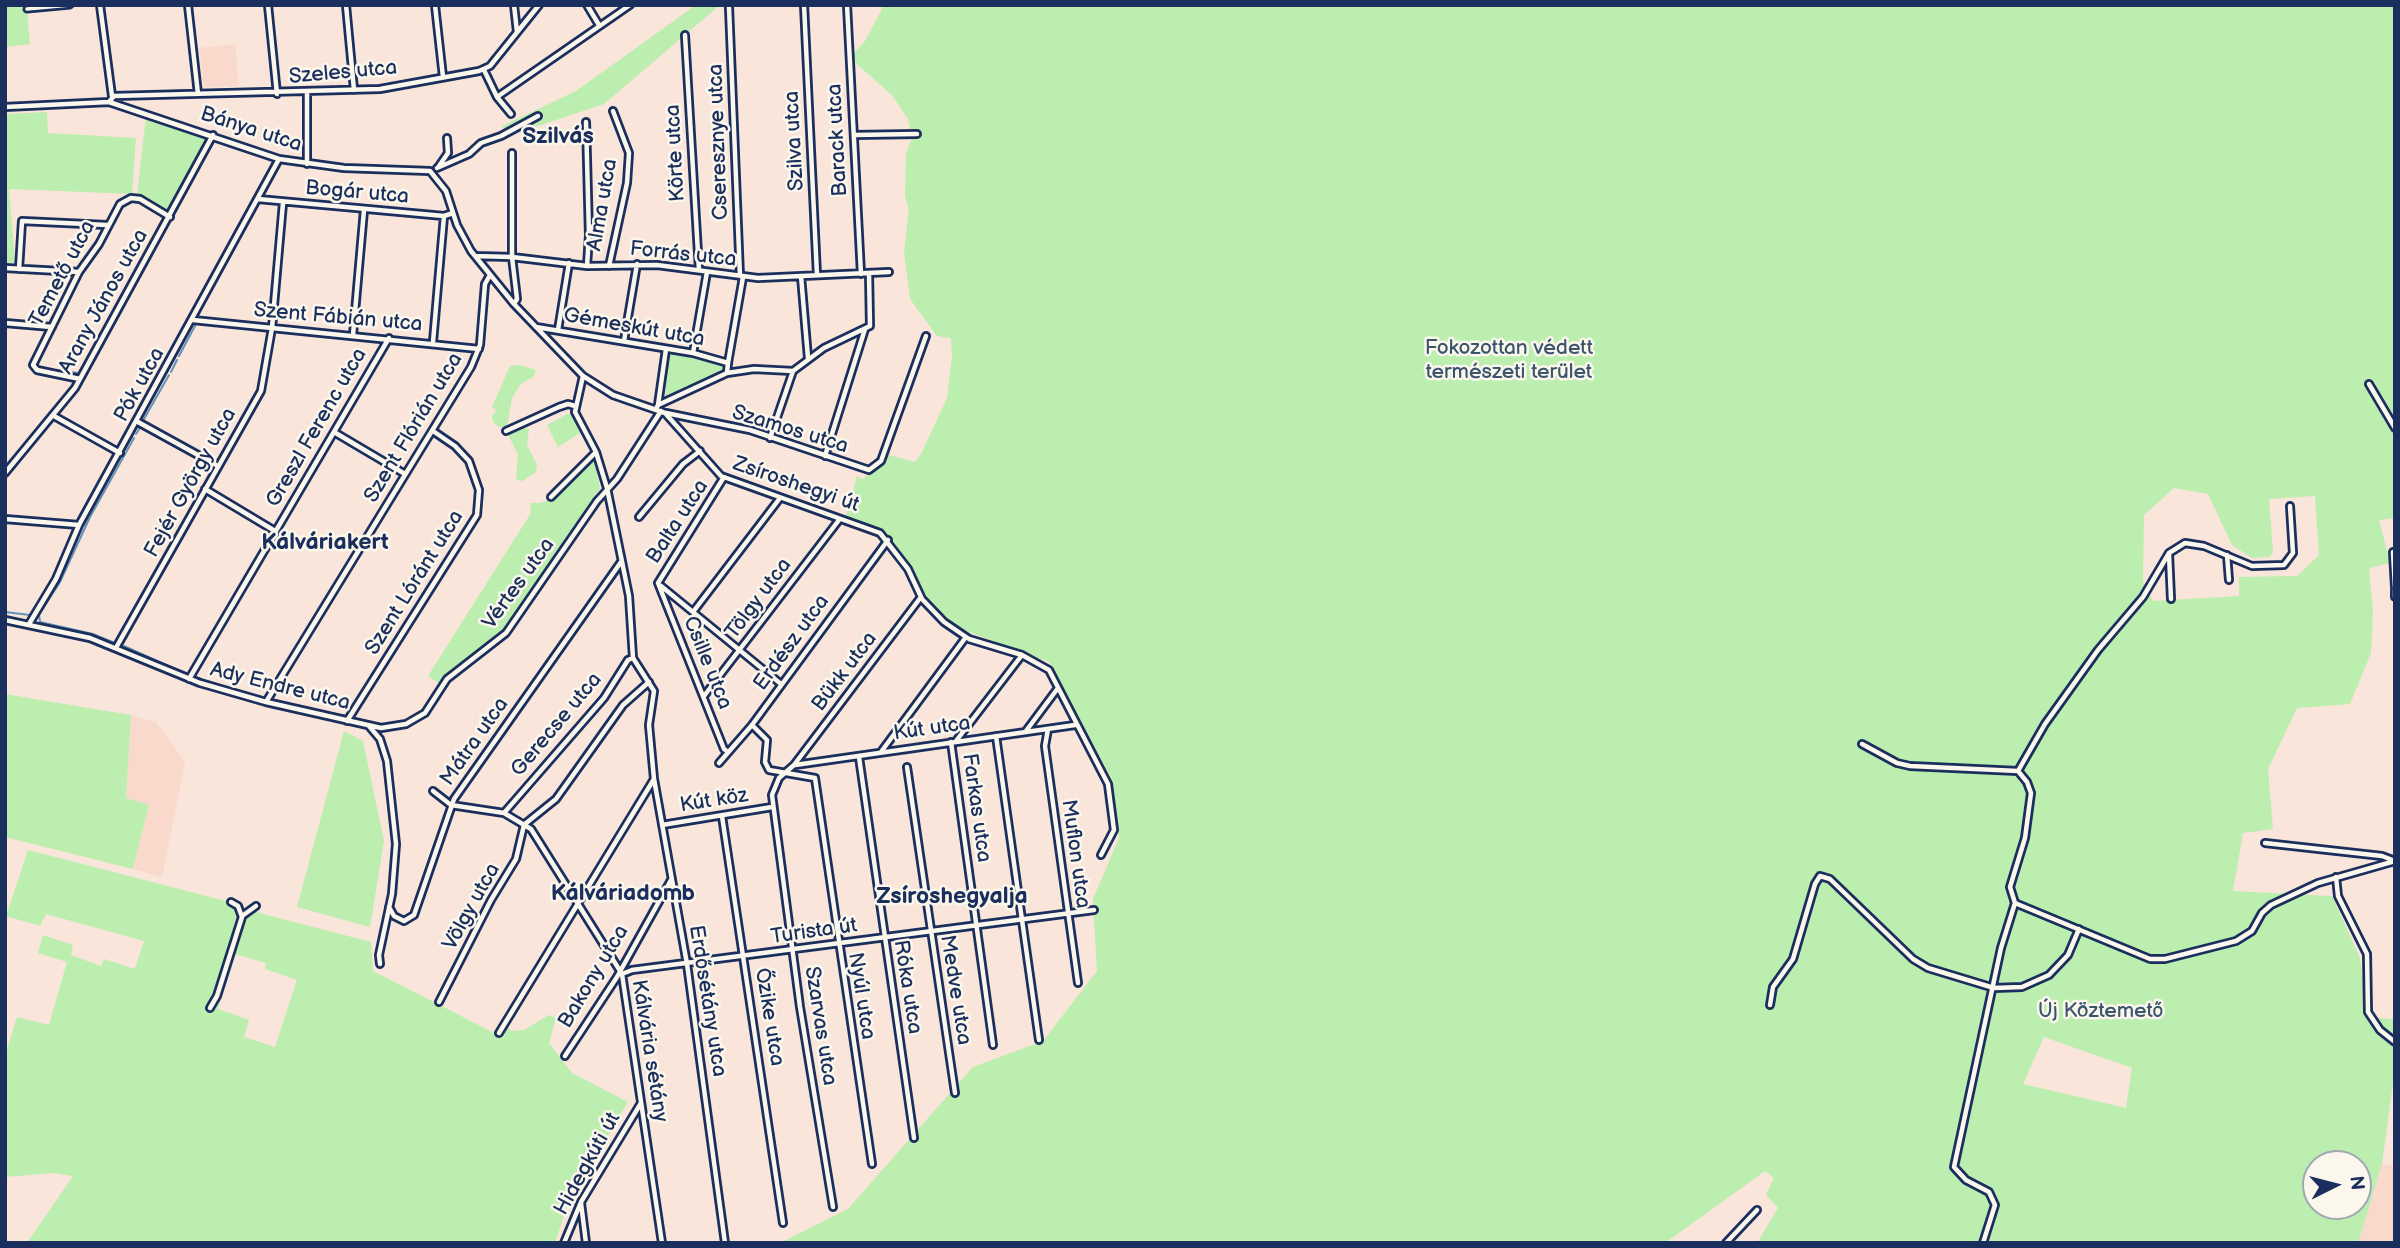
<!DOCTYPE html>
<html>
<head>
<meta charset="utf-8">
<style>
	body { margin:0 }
	#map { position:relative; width:2400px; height:1248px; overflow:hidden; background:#f9e5d9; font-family:"Balsamiq Sans",sans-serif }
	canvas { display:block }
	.frame { position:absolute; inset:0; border:7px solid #1b2f5e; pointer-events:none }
	.north { position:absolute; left:2302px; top:1150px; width:70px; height:70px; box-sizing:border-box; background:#fbf7ec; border:2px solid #a1a7b3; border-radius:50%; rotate:84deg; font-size:19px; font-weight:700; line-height:28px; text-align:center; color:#1b2f5e }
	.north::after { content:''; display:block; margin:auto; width:24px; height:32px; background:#1b2f5e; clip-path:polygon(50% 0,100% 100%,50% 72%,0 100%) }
</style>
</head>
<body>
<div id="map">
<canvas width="2400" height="1248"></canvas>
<div class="frame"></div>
<div class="north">N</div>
</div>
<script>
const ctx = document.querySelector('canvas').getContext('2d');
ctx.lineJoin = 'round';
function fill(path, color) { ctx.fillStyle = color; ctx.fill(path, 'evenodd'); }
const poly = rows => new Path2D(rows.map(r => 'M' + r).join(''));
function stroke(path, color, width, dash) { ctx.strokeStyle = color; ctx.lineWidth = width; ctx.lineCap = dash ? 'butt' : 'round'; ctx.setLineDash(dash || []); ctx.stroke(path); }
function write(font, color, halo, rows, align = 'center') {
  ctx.font = font + ' "Balsamiq Sans",sans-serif'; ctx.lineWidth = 5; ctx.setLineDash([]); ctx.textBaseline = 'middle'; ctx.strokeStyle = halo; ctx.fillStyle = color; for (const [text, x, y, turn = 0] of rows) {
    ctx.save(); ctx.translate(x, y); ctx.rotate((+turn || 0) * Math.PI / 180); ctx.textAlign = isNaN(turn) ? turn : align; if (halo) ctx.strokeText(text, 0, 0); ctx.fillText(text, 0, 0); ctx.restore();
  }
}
fill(poly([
	[235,44,239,86,204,87,199,48],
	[131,715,156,722,185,762,162,877,133,869,149,806,126,799],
	[2382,1164,2395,1166,2395,1243,2358,1243]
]), '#f8d9cc');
fill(poly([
	[5,5,71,5,27,10,30,44,5,47],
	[696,5,720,5,604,104,508,136,502,126,576,91],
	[884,5,2395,5,2395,518,2379,520,2390,563,2369,568,2373,611,2371,653,2350,704,2297,708,2268,769,2273,829,2243,833,2233,891,2332,896,2360,958,2367,1016,2395,1020,2395,1068,2382,1164,2358,1243,1757,1243,1778,1208,1766,1195,1774,1178,1765,1171,1665,1243,780,1243,848,1209,973,1067,1043,1041,1097,971,1093,899,1119,838,1110,776,1049,662,961,629,929,606,910,568,881,531,845,519,857,476,863,479,889,455,915,462,921,454,947,398,952,357,951,338,937,336,910,299,904,251,909,210,905,196,906,153,912,139,908,119,892,95,852,60,852,55,865,41],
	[2174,488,2208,494,2232,545,2252,558,2269,557,2273,553,2269,499,2315,496,2319,555,2297,576,2239,577,2239,596,2153,601,2143,581,2144,515],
	[2044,1037,2132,1068,2126,1108,2023,1084],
	[2316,1164,2358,1164,2358,1206,2316,1206],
	[47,112,48,133,136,138,132,194,9,189,15,263,5,263,5,114],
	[146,117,208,137,166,211,137,195],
	[673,353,724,364,725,369,665,397,669,355],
	[519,365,536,370,534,376,520,385,512,398,508,422,505,427,499,427,493,422,492,416,497,410,492,407,510,366],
	[567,414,572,414,580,433,558,447,547,425],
	[519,427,529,429,527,445,537,465,536,472,522,481,516,480,518,454,508,435],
	[591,460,594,461,600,488,506,626,493,642,451,669,440,684,428,676,531,513,530,503,541,503,558,496],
	[5,694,131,715,126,798,149,805,133,869,5,837],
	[344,731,363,741,384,841,370,927,297,907],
	[28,850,226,901,234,905,239,917,229,950,235,952,245,919,252,911,371,942,373,971,500,1036,508,1028,512,1031,524,1030,549,1015,556,1018,549,1043,572,1073,628,1102,567,1206,555,1243,27,1243,73,1176,53,1173,5,1177,5,1056,17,1017,49,1025,67,962,38,953,43,935,73,945,71,955,101,966,104,959,135,969,144,941,46,914,40,926,6,916],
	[235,954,266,963,265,969,297,980,275,1047,244,1037,249,1020,218,1009]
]), '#bbeeaf');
stroke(poly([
	[123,93,192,90],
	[179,356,196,324],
	[38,368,78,373],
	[171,372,177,360],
	[144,419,169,375],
	[145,423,213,460],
	[136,434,140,428],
	[5,612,30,615],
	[115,643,93,634,40,622,39,615,60,582,90,517,134,438],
	[124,646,186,674],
	[195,677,263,699],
	[281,703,345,716],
	[354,718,366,722]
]), '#6393b9', 2);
const pedestrian = poly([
	[27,9,70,5]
]);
const minor = poly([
	[100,5,112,96],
	[188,5,198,94],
	[268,5,277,94],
	[346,5,354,90],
	[435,5,443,77],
	[514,5,517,32],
	[587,5,599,25],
	[804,5,817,275],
	[847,5,861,274],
	[729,7,740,276],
	[685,35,699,270],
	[484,70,497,97,511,114],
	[307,93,307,164],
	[497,97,630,5],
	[109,102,114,96,380,89,479,71,490,66,539,5],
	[5,107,109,102,279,159,344,168,430,171,446,191,457,225,471,251,514,304,583,376,613,395,665,413,721,476,880,533,908,569,922,599,944,622,969,639,1022,655,1049,670,1108,784,1114,830,1101,855],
	[586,122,589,235,587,266],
	[854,135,917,134],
	[512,153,512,257,517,299,514,304],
	[439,166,448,153,447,138],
	[437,168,469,154,481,143,501,136,538,116],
	[258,199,444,216,453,213],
	[475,256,512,257,587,266,657,265,758,278,889,272],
	[609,266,627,183,629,153,613,111],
	[5,268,79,272],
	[19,269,22,221,107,225],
	[801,276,808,358],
	[193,320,479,349],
	[5,323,52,327],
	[536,327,693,353,728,363,727,373],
	[558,330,569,263],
	[353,335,364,210],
	[624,341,637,264],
	[433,342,444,216],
	[693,353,707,272],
	[728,363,743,277],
	[583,376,575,412,596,452,607,488,629,596,633,658,654,691,649,725,654,779,687,964,725,1243],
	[80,379,37,370,33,365,79,272,99,244,120,204,131,198,140,199,170,217],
	[2369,384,2395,428],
	[658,405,666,349],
	[656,409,658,405,727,373,754,369,793,371,824,348,870,326,869,273],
	[666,413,750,430,869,470,881,461,926,336],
	[54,416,120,453],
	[138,422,218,466],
	[506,431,559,407,568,404,575,406],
	[334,432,405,474],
	[770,438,793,371],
	[825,456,865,329],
	[5,473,75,388,213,135],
	[205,489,275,531],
	[551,497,596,452],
	[639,517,683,464,700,451],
	[5,519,79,525],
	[2393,552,2395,587],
	[2169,554,2171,599],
	[2227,555,2229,580],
	[658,583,724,749,728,752],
	[658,583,724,477],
	[661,586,781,684],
	[2395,590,2395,597],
	[693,612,780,498],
	[5,620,90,638,200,683,266,702,381,728,406,724,425,713,447,679,506,633,597,501,617,479,661,411],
	[29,624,56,579,79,525,279,159],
	[117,646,261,391,272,328,283,203],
	[189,679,389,338],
	[704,696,839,520],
	[266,702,471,367,480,345,485,284,490,275],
	[347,721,477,515,479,490,469,461,455,446,433,431],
	[752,725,767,740,765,762,769,770,815,778,872,1164],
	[369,726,380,739,387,761,396,844,392,894,379,955,380,964],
	[1048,729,1045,746,1078,983],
	[1026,731,1058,688],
	[996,736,1039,1040],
	[956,741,1022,655],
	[951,742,993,1045],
	[1862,744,1897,763,1910,766,2018,771,2027,782,2031,793,2025,838,2010,887,2015,903,2150,959,2165,959,2236,941,2252,931,2262,913,2271,905,2318,883,2395,861],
	[881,752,966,637],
	[859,757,914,1138],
	[719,763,752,725,888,540],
	[795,765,1075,725],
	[907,767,955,1093],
	[2018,771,2045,724,2098,650,2143,597,2169,553,2185,543,2204,546,2252,566,2284,565,2293,553,2290,506],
	[433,791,451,805,504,813,531,829,622,974,662,1243],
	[504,813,604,698,628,660,633,658],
	[722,816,783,1223],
	[525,824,556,799,623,705,649,682],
	[662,825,772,807],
	[2265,843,2382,856,2395,861],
	[2336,877,2338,896,2367,954,2368,1012,2380,1030,2395,1042],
	[389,907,394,916,404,921,414,915,454,799,621,562],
	[242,916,256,906],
	[622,974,632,970,1094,910],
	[439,1002,491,900,516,859,524,825],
	[1770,1005,1773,987,1793,959,1815,884,1820,876,1830,879,1913,959,1928,968,1994,988,2022,987,2049,975,2068,955,2079,929],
	[210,1008,217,996,242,917,238,906,231,902],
	[499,1033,654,779],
	[565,1056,617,977,671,880],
	[581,1203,586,1243],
	[833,1207,800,1007,772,795,779,778,794,765,921,597],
	[564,1243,581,1202,641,1103],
	[1726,1243,1757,1210],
	[1983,1243,1995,1205,1989,1192,1966,1180,1954,1167,2001,948,2015,903]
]);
stroke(pedestrian, '#1b2f5e', 9);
stroke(minor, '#1b2f5e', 10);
stroke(pedestrian, '#fbf7ec', 3.5);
stroke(minor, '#fbf7ec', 4.5);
write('21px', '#1b2f5e', '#fbf7ec', [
	["Szeles utca",343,73,-5],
	["Bánya utca",251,130,18],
	["Barack utca",838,140,-93],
	["Szilva utca",795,141,-93],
	["Cseresznye utca",719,142,-92],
	["Körte utca",676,153,-93],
	["Bogár utca",357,193,5],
	["Alma utca",603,205,-80],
	["Forrás utca",683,255,6],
	["Temető utca",63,274,-62],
	["Arany János utca",104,302,-61],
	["Szent Fábián utca",338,318,5],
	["Gémeskút utca",634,328,10],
	["Pók utca",140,385,-61],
	["Greszl Ferenc utca",317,428,-60],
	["Szent Flórián utca",414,428,-59],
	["Szamos utca",790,430,17],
	["Fejér György utca",191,483,-61],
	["Zsíroshegyi út",796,485,19],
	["Balta utca",678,522,-57],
	["Szent Lóránt utca",415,583,-58],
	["Vértes utca",519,584,-54],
	["Tölgy utca",759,599,-53],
	["Erdész utca",792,643,-54],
	["Csille utca",707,663,68],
	["Bükk utca",845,672,-53],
	["Ady Endre utca",280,687,14],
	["Gerecse utca",557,725,-50],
	["Kút utca",932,729,-8],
	["Mátra utca",475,742,-55],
	["Kút köz",714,801,-9],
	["Farkas utca",976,808,82],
	["Muflon utca",1075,854,82],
	["Völgy utca",472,907,-61],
	["Turista út",814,932,-8],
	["Bakony utca",594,977,-59],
	["Róka utca",907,987,81],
	["Medve utca",955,990,81],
	["Nyúl utca",861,996,81],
	["Erdősétány utca",707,1001,81],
	["Őzike utca",769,1017,81],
	["Szarvas utca",820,1026,81],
	["Kálvária sétány",649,1051,81],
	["Hidegkúti út",588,1164,-61]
]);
write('21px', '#3b556e', '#fbf7ec', [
	["Fokozottan védett",1509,349],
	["természeti terület",1509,373],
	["Új Köztemető",2101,1012]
]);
write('bold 23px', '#1b2f5e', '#fbf7ec', [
	["Szilvás",558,137],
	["Kálváriakert",325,543],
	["Kálváriadomb",623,894],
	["Zsíroshegyalja",952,897]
]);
</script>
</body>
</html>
